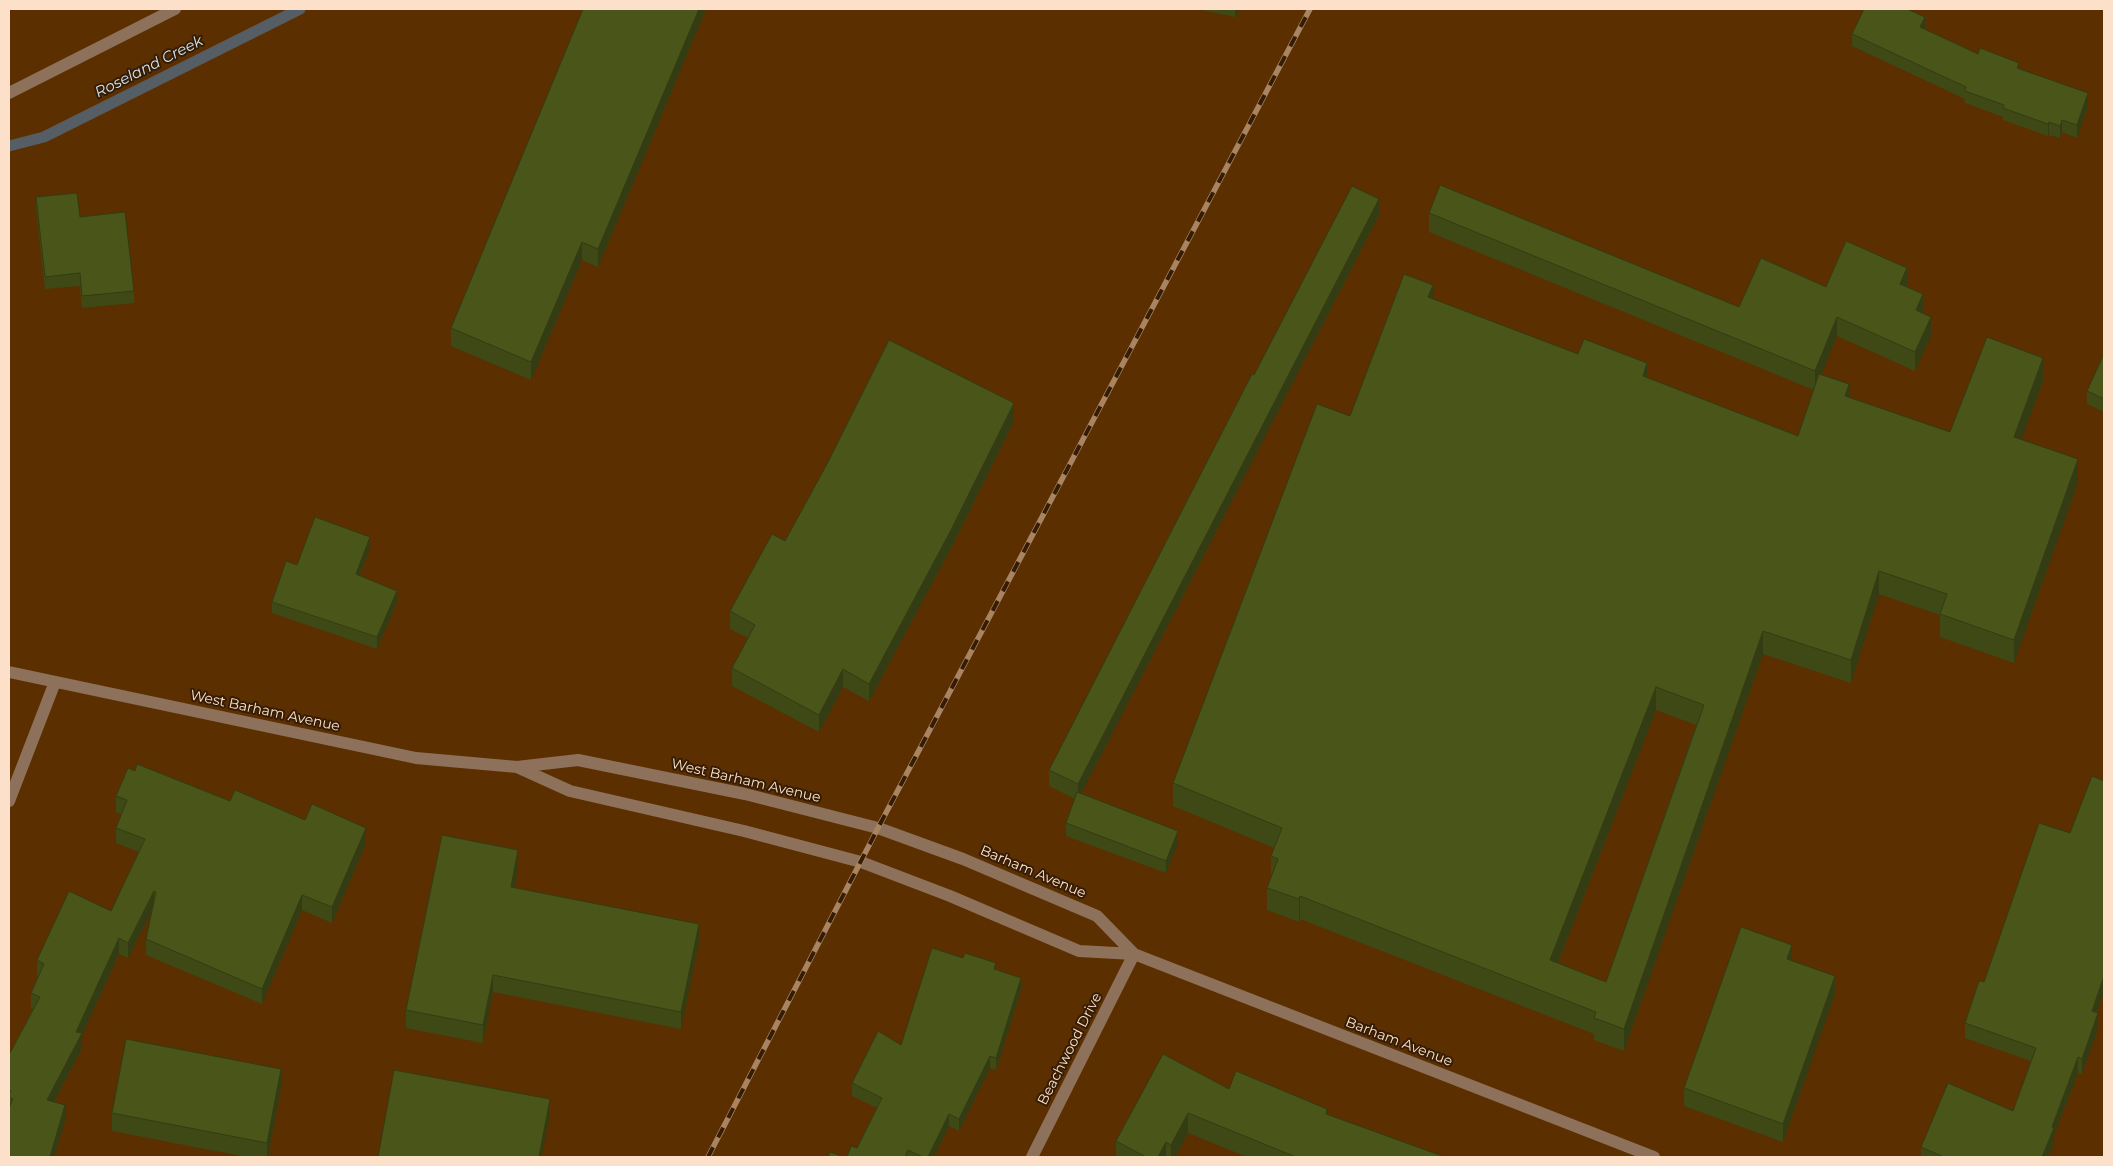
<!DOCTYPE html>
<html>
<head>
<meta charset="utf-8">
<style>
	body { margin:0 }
	#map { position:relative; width:2113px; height:1166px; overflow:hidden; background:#5b2f00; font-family:Montserrat,sans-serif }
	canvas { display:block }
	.frame { position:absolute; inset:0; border:10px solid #fce0ca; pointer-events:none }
</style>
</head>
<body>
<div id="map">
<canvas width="2113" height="1166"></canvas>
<div class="frame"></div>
</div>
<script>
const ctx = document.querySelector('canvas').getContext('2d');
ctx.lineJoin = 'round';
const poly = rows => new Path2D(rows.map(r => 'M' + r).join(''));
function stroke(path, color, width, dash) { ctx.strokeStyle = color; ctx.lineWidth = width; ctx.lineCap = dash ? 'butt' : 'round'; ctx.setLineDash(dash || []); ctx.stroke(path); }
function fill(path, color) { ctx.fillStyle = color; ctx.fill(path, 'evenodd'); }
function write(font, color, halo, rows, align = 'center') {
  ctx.font = font + ' Montserrat,sans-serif'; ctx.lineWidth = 4; ctx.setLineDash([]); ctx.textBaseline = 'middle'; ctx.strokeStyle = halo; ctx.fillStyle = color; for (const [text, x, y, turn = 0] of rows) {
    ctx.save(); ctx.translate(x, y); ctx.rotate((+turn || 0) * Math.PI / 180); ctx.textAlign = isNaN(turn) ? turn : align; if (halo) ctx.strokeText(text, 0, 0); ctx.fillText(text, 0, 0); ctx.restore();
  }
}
stroke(poly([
	[9,146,44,137,300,9]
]), '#555e64', 11);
stroke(poly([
	[9,93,175,9],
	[9,672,416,758,517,767,578,760,745,794,878,828,963,859,1097,916,1134,954],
	[517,767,570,791,744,831,861,862,950,896,1079,951,1134,954,1654,1157],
	[9,801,55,682],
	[1032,1157,1134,954]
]), '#8d715b', 12);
const rail = poly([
	[708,1157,878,828,1310,9]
]);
stroke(rail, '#a98462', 5.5);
stroke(rail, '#351c05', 4, [11]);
fill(poly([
	[583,9,706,9,598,267,582,260,531,380,451,346,451,328],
	[1197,9,1239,9,1235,17],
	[1908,9,1925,29,1978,54,2019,69,2088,106,2077,138,2062,132,2060,138,2049,135,2048,136,2003,120,2003,117,1965,103,1965,99,1852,46,1852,34],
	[36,197,80,217,134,291,134,303,82,308,80,286,45,289,36,209],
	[1429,213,1739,307,1826,287,1906,287,1923,313,1931,336,1915,371,1837,336,1821,375,1849,397,1950,432,2043,381,2021,439,2078,482,2014,663,1940,637,1940,615,1879,594,1851,683,1763,654,1624,1051,1594,1040,1594,1034,1300,919,1299,922,1267,910,1267,888,1271,878,1271,856,1274,848,1173,806,1173,783,1350,416,1433,299,1578,354,1647,378,1798,436,1814,390,1429,232],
	[1656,710,1696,725,1606,982,1558,963],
	[1379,215,1081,794,1178,843,1166,873,1066,836,1066,823,1075,799,1049,786,1049,770,1254,375],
	[2104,354,2104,412,2087,404,2087,391],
	[1014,421,951,548,869,701,843,687,819,732,732,686,732,668,748,638,730,629,730,611,785,541],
	[370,548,360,575,397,602,377,649,272,613,272,602,297,565],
	[135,771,230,801,305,820,366,843,332,923,302,910,262,1004,146,955,146,939,152,911,128,958,119,954,82,1035,82,1048,54,1102,65,1121,54,1157,9,1157,9,1052,10,1053,33,1009,31,1008,31,993,39,976,37,976,37,960,111,911,139,852,116,843,116,828,122,814,116,812,116,796],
	[2104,781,2104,991,2097,1012,2098,1028,2082,1074,2078,1073,2054,1135,2054,1143,2048,1157,1921,1157,1921,1147,2013,1111,2031,1061,1965,1038,1965,1023,1984,982,2070,833],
	[518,868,514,888,699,942,681,1029,493,992,483,1043,406,1028,406,1010],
	[1792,961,1835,994,1783,1142,1684,1106,1684,1088],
	[996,970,1021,990,996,1070,990,1068,959,1131,949,1126,934,1157,847,1157,857,1148,877,1108,852,1096,852,1083],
	[281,1087,268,1157,246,1157,112,1131,112,1113],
	[1229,1089,1327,1114,1445,1157,1247,1157,1188,1133,1175,1157,1116,1157,1116,1141]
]), '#3f4916');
fill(poly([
	[699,9,706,9,598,267,598,249],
	[1235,9,1239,9,1235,17],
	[1925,17,1925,29,1920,27],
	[2088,93,2088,106,2077,138,2077,125],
	[2062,120,2062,132,2060,138,2060,126],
	[2049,122,2049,135,2048,136,2048,124],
	[1379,199,1379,215,1078,800,1078,784],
	[582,242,582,260,531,380,531,362],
	[1907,268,1907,287,1900,303,1900,284],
	[1433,285,1433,308,1428,297],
	[1923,294,1923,313,1916,310],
	[1837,317,1837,336,1815,390,1815,371],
	[1931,317,1931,336,1915,371,1915,352],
	[2043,358,2043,381,2014,459,2014,437],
	[1647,363,1647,386,1643,376],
	[1849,384,1849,407,1845,396],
	[1014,403,1014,421,951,548,869,701,869,684],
	[2078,459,2078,482,2014,663,2014,640],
	[370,537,370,548,356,585,356,574],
	[1879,571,1879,594,1851,683,1851,660],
	[397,591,397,602,377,649,377,637],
	[1763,631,1763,654,1624,1051,1624,1029],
	[843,669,843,687,819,732,819,715],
	[1656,687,1656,710,1550,983,1550,960],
	[366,828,366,843,332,923,332,907],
	[1178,831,1178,843,1166,873,1166,861],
	[518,850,518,868,511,905,511,887],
	[154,891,154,907,128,958,128,943],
	[302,895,302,910,262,1004,262,989],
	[1300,896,1300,919,1299,922,1299,899],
	[699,924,699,942,681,1029,681,1012],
	[119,938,119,954,82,1035,82,1048,47,1115,47,1100,76,1032],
	[1792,945,1792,963,1787,959],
	[493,975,493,992,483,1043,483,1025],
	[1835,976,1835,994,1783,1142,1783,1124],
	[2104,976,2104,991,2092,1026,2092,1011],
	[1021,978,1021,990,996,1070,996,1058],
	[2098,1013,2098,1028,2082,1074,2082,1059],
	[990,1056,990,1068,959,1131,959,1119],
	[2078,1057,2078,1073,2054,1135,2054,1143,2048,1157,2042,1157,2052,1127],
	[281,1069,281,1087,268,1157,267,1157,267,1143],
	[550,1099,550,1115,541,1157,539,1157],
	[65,1105,65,1121,54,1157,50,1157],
	[1188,1113,1188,1133,1175,1157,1171,1157,1171,1145],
	[949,1114,949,1126,934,1157,928,1157],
	[1166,1142,1166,1157,1158,1157]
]), '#333c12');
const building = poly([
	[583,9,699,9,598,249,582,242,531,362,451,328,583,9],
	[1864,9,1907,9,1925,17,1920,27,1978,54,1980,48,2019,63,2017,68,2088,93,2077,125,2062,120,2060,126,2049,122,2048,124,2003,108,2004,105,1965,91,1966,87,1852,34,1864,9],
	[1440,185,1739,307,1761,258,1826,287,1846,241,1907,268,1900,284,1923,294,1916,310,1931,317,1915,352,1837,317,1815,371,1429,213,1440,185],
	[1352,186,1379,199,1078,784,1049,770,1252,374,1254,375,1352,186],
	[77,193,80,217,125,212,134,291,82,296,80,273,45,277,36,197,77,193],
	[1404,274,1433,285,1428,297,1578,354,1584,339,1647,363,1643,376,1798,436,1819,374,1849,384,1845,396,1950,432,1987,337,2043,358,2014,437,2078,459,2014,640,1940,614,1947,594,1879,571,1851,660,1763,631,1624,1029,1594,1018,1596,1012,1300,896,1299,899,1267,888,1278,859,1271,856,1282,828,1173,783,1317,404,1350,416,1404,274],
	[1656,687,1704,705,1606,982,1550,960,1656,687],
	[889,340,1014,403,951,530,869,684,843,669,819,715,732,668,755,625,730,611,772,534,785,541,827,464,889,340],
	[2104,354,2104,399,2087,391,2104,354],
	[315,517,370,537,356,574,397,591,377,637,272,602,286,561,297,565,315,517],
	[137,764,230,801,235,790,305,820,312,804,366,828,332,907,302,895,262,989,146,939,156,892,154,891,128,943,119,938,76,1032,82,1033,47,1100,65,1105,50,1157,9,1157,9,1108,13,1099,9,1097,9,1094,11,1091,9,1090,9,1052,10,1053,40,997,31,993,44,964,37,960,69,891,111,911,145,839,116,828,127,800,116,796,128,768,135,771,137,764],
	[2092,776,2104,781,2104,976,2092,1011,2098,1013,2082,1059,2078,1057,2052,1127,2054,1128,2042,1157,1944,1157,1921,1147,1948,1083,2013,1111,2036,1048,1965,1023,1979,981,1984,982,2039,823,2070,833,2092,776],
	[1077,792,1178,831,1166,861,1066,823,1077,792],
	[442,835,518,850,511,887,699,924,681,1012,493,975,483,1025,406,1010,442,835],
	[1741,927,1792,945,1787,959,1835,976,1783,1124,1684,1088,1741,927],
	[932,948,963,958,965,953,996,963,994,969,1021,978,996,1058,990,1056,959,1119,949,1114,928,1157,923,1157,908,1150,905,1157,847,1157,851,1146,857,1148,882,1098,852,1083,878,1031,901,1045,932,948],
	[126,1039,281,1069,267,1143,112,1113,126,1039],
	[1163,1054,1229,1089,1236,1071,1327,1109,1326,1114,1445,1157,1296,1157,1188,1113,1171,1145,1166,1142,1158,1157,1146,1157,1116,1141,1163,1054],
	[394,1070,550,1099,539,1157,378,1157,394,1070],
	[830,1152,844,1157,828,1157,830,1152]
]);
fill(building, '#495519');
stroke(building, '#333c12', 1);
write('14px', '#fce0ca', '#351c05', [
	["West Barham Avenue",265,711,12],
	["West Barham Avenue",746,781,13],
	["Barham Avenue",1033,872,23],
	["Barham Avenue",1399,1042,21],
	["Beachwood Drive",1070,1049,-63]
]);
write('italic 15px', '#d1e4f1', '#351c05', [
	["Roseland Creek",149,67,-27]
]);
</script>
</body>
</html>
